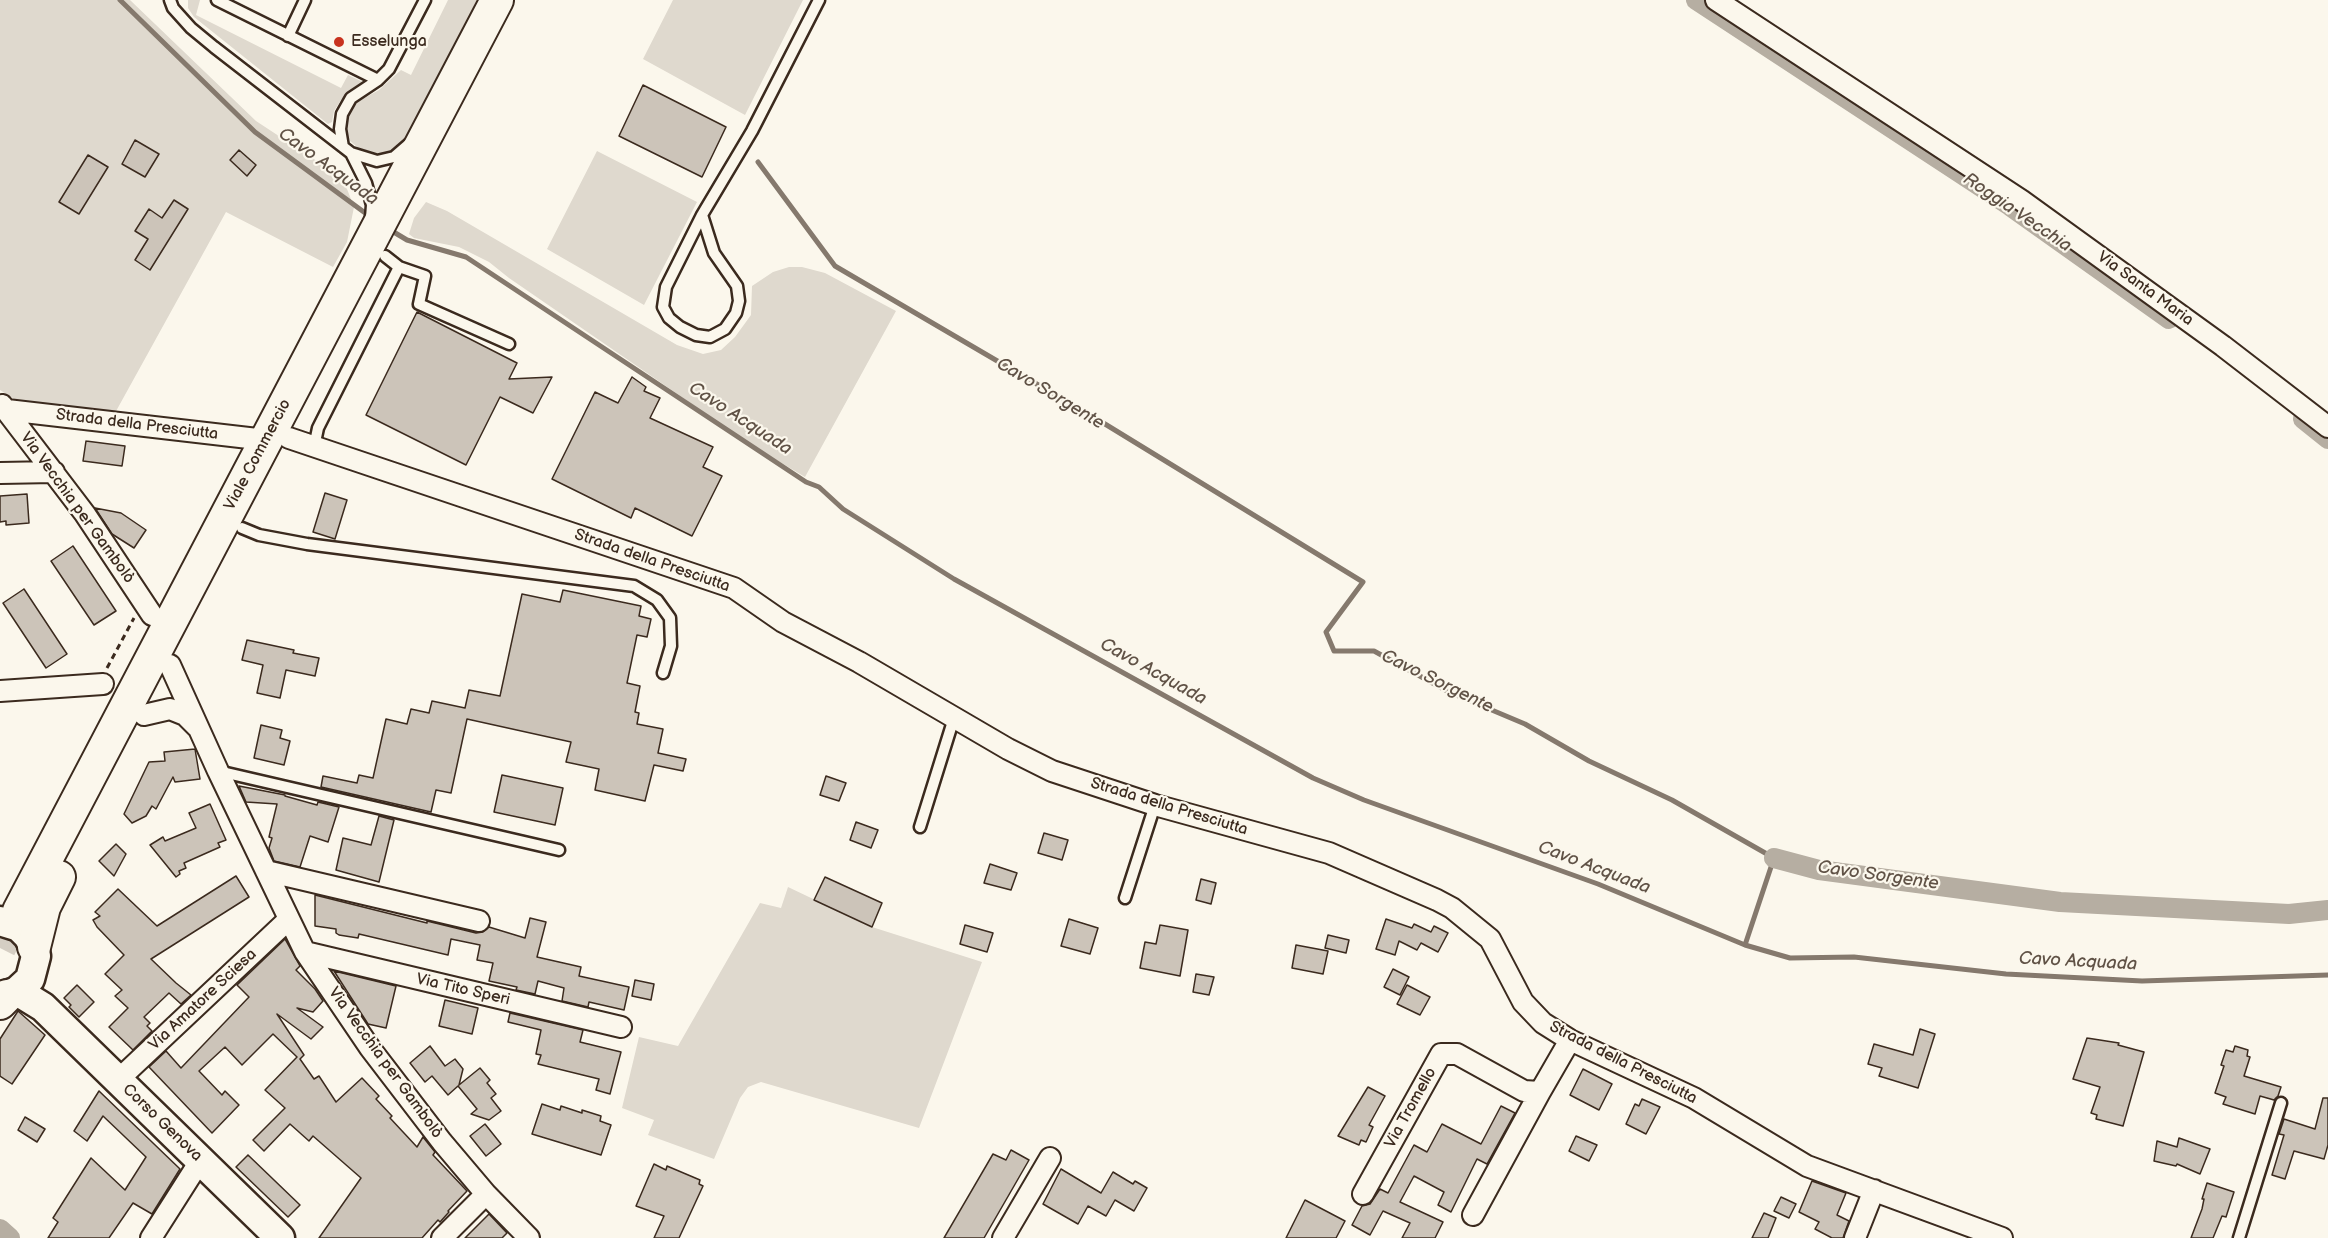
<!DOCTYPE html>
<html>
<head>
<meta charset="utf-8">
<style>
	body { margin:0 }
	canvas { display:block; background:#fbf7ec }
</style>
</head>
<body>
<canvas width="2328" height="1238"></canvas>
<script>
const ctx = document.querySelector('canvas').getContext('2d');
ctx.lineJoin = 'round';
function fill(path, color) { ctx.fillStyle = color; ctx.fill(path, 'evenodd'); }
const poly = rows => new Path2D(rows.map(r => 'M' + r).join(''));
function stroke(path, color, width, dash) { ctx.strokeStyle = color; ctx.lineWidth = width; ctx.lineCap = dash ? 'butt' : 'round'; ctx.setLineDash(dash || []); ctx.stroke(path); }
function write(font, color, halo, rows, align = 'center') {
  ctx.font = font + ' "Balsamiq Sans",sans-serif'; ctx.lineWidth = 4.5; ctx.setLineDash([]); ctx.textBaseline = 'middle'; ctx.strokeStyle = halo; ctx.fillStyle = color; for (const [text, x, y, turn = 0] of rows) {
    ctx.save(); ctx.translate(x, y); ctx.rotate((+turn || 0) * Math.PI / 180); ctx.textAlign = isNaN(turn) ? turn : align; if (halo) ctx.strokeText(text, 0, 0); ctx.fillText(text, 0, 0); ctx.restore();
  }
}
fill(poly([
	[0,0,130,0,256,121,326,167,347,189,354,207,347,242,333,267,226,212,115,413,16,400,0,390],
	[188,0,200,0,196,15,341,88,348,75,365,83,341,100,334,111,332,122,328,124,194,17,188,8],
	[448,0,477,0,404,140,392,150,379,156,362,151,350,141,344,128,349,112,359,101,379,90,401,70,411,75],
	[673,0,803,0,745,115,643,59],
	[597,151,697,202,644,305,547,249],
	[426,202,447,211,677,345,703,354,721,350,735,337,751,315,752,286,773,272,789,267,802,267,825,273,896,311,805,477,750,444,509,278,489,262,459,247,414,238,409,234,414,218],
	[788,887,872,927,982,962,919,1128,761,1082,748,1087,740,1098,714,1159,648,1135,654,1120,622,1108,639,1037,678,1046,760,903,781,908]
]), '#dfd9ce');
stroke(poly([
	[120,0,255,132,372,218],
	[758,162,835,266,1105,424,1363,582,1326,632,1334,651,1374,651,1449,692,1525,724,1589,761,1672,800,1774,858,1745,945],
	[387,228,407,240,466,257,806,482,819,487,843,509,954,579,1313,778,1364,800,1598,884,1745,945,1790,958,1854,957,2006,974,2142,981,2328,975]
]), '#85796d', 5);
stroke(poly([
	[1696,0,2010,206,2169,319],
	[2303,419,2328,439],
	[1774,858,1819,870,2060,902,2289,914,2328,910],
	[0,1229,10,1238]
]), '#b6aea2', 20);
const building = poly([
	[643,85,726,127,702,177,619,136,643,85],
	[135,140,159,154,145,177,122,164,135,140],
	[239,150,256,165,247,176,230,160,239,150],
	[88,155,108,167,79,214,59,202,88,155],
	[174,200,188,209,150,270,135,260,148,239,135,231,149,209,162,218,174,200],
	[417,312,517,363,509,379,552,377,533,413,500,397,466,465,366,415,417,312],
	[632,377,646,387,644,391,660,398,650,418,713,447,703,467,722,476,692,536,635,508,631,518,552,479,595,392,618,403,632,377],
	[86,441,125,446,122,466,83,461,86,441],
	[325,493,347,500,335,539,313,532,325,493],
	[27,494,29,523,6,525,6,521,0,522,0,496,27,494],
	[95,508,121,513,146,530,134,548,112,534,95,508],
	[73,546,116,611,94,625,51,561,73,546],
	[24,589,67,654,46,668,3,603,24,589],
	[563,590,641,606,639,616,651,619,647,637,637,635,627,683,640,686,635,712,639,713,637,724,663,729,658,753,686,759,683,771,654,765,645,801,595,790,599,769,566,762,571,742,467,719,451,793,436,790,431,812,321,787,323,776,357,783,359,775,373,778,386,719,407,724,411,709,429,713,432,701,465,708,469,690,500,696,522,594,560,602,563,590],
	[247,640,294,650,293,653,319,658,315,676,286,670,280,698,257,693,263,665,242,660,247,640],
	[261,725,282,730,280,738,290,741,284,765,254,758,261,725],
	[195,749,200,779,175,782,173,777,156,809,152,806,146,816,132,823,124,814,149,762,165,761,164,752,195,749],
	[502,775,563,788,555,825,494,812,502,775],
	[826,776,846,783,839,801,820,795,826,776],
	[239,786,285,795,285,796,317,805,318,802,339,807,328,842,310,836,300,867,274,861,269,848,272,838,269,837,277,804,246,802,239,786],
	[210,804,226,840,218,843,220,847,184,863,186,868,179,871,180,874,176,877,150,845,163,837,165,841,196,828,189,813,210,804],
	[379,816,394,820,379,882,336,870,343,838,371,845,379,816],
	[856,822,878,830,871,848,850,840,856,822],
	[1044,833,1068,840,1062,860,1038,853,1044,833],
	[116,844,126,854,114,876,99,861,116,844],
	[990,864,1017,873,1011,890,984,883,990,864],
	[236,876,249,897,151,959,176,983,191,995,181,1004,169,993,144,1017,150,1023,147,1026,152,1031,133,1050,109,1027,128,1008,115,996,122,990,105,974,124,955,97,927,93,920,100,916,95,912,118,889,157,926,236,876],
	[825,877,882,903,872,927,814,900,825,877],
	[1201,879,1216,883,1211,904,1196,900,1201,879],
	[315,895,427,923,427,921,476,933,483,932,489,927,525,938,530,918,546,922,537,957,581,967,579,976,629,987,624,1010,589,1002,588,1007,562,1001,564,988,538,981,535,994,516,990,517,987,489,981,493,963,477,960,480,945,451,939,448,955,359,934,358,938,339,935,336,933,336,929,315,926,315,895],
	[1069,919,1098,928,1090,954,1061,946,1069,919],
	[1386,919,1412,928,1414,924,1431,932,1434,926,1448,933,1438,952,1421,943,1417,950,1399,941,1395,955,1376,949,1386,919],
	[965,925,993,933,987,952,960,944,965,925],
	[1160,925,1188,930,1180,976,1140,968,1145,942,1156,944,1160,925],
	[1328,935,1349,940,1346,953,1325,948,1328,935],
	[285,939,300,966,296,970,315,989,323,1001,313,1012,297,1008,323,1027,311,1039,277,1014,304,1055,300,1059,314,1079,319,1076,336,1102,362,1078,379,1096,376,1099,392,1116,390,1118,417,1147,423,1137,435,1152,433,1155,467,1191,448,1211,449,1212,440,1222,438,1220,422,1238,319,1238,361,1178,313,1136,309,1141,290,1124,264,1151,253,1140,285,1108,265,1090,297,1057,273,1034,242,1065,225,1047,199,1071,222,1095,225,1091,239,1105,212,1133,149,1067,166,1051,181,1068,249,997,237,985,285,939],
	[1296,945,1328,951,1323,974,1292,968,1296,945],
	[1393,969,1409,977,1400,995,1384,987,1393,969],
	[334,971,396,986,386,1028,368,1024,334,971],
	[1196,974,1214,977,1209,995,1193,992,1196,974],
	[635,980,654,984,651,1000,632,996,635,980],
	[77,985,94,1002,79,1017,69,1007,71,1005,64,998,77,985],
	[1407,985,1430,997,1420,1015,1397,1004,1407,985],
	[445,1000,478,1008,472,1034,439,1026,445,1000],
	[18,1011,45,1035,12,1084,0,1076,0,1039,18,1011],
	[510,1013,583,1030,580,1042,621,1052,610,1094,596,1090,599,1079,538,1064,541,1055,536,1054,541,1030,508,1022,510,1013],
	[1920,1029,1935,1034,1918,1088,1879,1076,1882,1068,1868,1064,1874,1044,1913,1055,1920,1029],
	[2087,1038,2119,1043,2118,1045,2144,1052,2123,1126,2096,1119,2097,1115,2091,1113,2100,1087,2073,1079,2087,1038],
	[430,1046,445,1066,455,1059,463,1069,459,1085,480,1068,490,1080,487,1083,496,1094,491,1098,501,1111,489,1120,471,1114,477,1109,458,1086,448,1095,432,1076,425,1082,410,1063,430,1046],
	[2235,1046,2248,1050,2247,1056,2250,1057,2244,1076,2281,1087,2278,1096,2274,1100,2260,1096,2255,1114,2223,1104,2226,1097,2215,1093,2224,1066,2221,1065,2226,1050,2233,1052,2235,1046],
	[1583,1069,1612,1084,1599,1110,1570,1095,1583,1069],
	[1368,1087,1385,1096,1369,1125,1373,1127,1366,1142,1361,1140,1359,1145,1338,1136,1368,1087],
	[99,1091,180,1169,152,1214,133,1203,109,1238,48,1238,58,1222,53,1218,91,1158,125,1190,146,1157,103,1116,87,1141,74,1131,99,1091],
	[2323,1098,2328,1098,2328,1145,2324,1159,2294,1151,2285,1179,2272,1175,2284,1135,2279,1134,2284,1119,2315,1129,2323,1098],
	[1642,1099,1660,1107,1646,1134,1626,1124,1635,1104,1639,1106,1642,1099],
	[542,1104,560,1110,561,1106,582,1113,582,1110,601,1116,600,1121,611,1125,601,1155,532,1134,542,1104],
	[1501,1106,1515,1113,1487,1164,1477,1159,1451,1212,1438,1205,1444,1192,1414,1176,1400,1202,1443,1222,1435,1238,1402,1238,1410,1223,1383,1211,1370,1235,1352,1225,1362,1206,1370,1204,1380,1189,1388,1193,1414,1145,1427,1152,1442,1124,1481,1144,1501,1106],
	[25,1117,45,1129,37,1142,18,1130,25,1117],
	[485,1124,501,1144,486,1156,470,1136,485,1124],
	[1576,1136,1597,1145,1589,1161,1569,1151,1576,1136],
	[2179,1138,2210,1149,2200,1174,2177,1164,2176,1166,2154,1161,2157,1141,2177,1147,2179,1138],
	[1011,1150,1029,1160,984,1238,944,1238,993,1154,1006,1160,1011,1150],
	[248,1155,300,1205,288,1217,236,1167,248,1155],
	[654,1164,666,1170,667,1166,700,1180,699,1184,703,1186,679,1238,654,1238,664,1216,636,1206,654,1164],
	[1061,1169,1101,1193,1113,1172,1133,1184,1135,1181,1147,1188,1134,1211,1115,1200,1106,1216,1088,1206,1078,1224,1043,1204,1061,1169],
	[1812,1181,1846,1193,1837,1215,1849,1221,1843,1238,1832,1238,1815,1229,1819,1222,1799,1212,1812,1181],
	[2207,1183,2234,1192,2226,1217,2222,1216,2213,1238,2191,1238,2202,1209,2204,1199,2202,1199,2207,1183],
	[1781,1197,1796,1204,1789,1218,1774,1211,1781,1197],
	[1305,1200,1345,1221,1336,1238,1286,1238,1305,1200],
	[1764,1213,1776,1218,1768,1238,1752,1238,1764,1213],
	[489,1214,507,1233,502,1238,465,1238,489,1214]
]);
fill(building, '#ccc4b9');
stroke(building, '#3b2a1e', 1.5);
stroke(poly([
	[0,948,19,911]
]), '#d5cec3', 32, [32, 16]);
const service = poly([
	[170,0,173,8,191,28,214,47,351,153,377,161,394,157,409,144],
	[217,0,378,80],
	[288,36,305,0],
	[343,147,340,129,342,114,351,98,378,80,389,69,425,0],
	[351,153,366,183,372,205,371,218],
	[702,215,714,253,737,286,739,301,736,313,725,329,710,337,696,335,680,327,669,318,663,307,666,287,702,215,752,131,819,0],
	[399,267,425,276,419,304,509,344],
	[314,447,318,428,399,267,385,256],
	[242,528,259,535,307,544,634,586,657,600,670,618,671,646,663,673],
	[218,771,559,850],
	[920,827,954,718],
	[1125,898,1155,805],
	[2239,1238,2281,1103]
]);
const minor = poly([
	[1716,0,2021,200,2223,346,2328,427],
	[2,405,85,514,152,615],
	[7,410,266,440],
	[289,438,734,588,783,622,859,662,1008,749,1052,771,1155,805,1329,853,1437,900,1452,908,1490,939,1523,1002,1543,1023,1570,1040,1694,1098,1807,1166,2002,1238],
	[0,473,54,472],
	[170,665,218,771,305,952,370,1048,442,1142,486,1194,529,1238],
	[0,691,103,684],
	[144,715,170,709,185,715,197,727],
	[266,871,479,921],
	[305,952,621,1027],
	[118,1080,288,920],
	[1363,1194,1441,1054,1457,1054,1524,1091,1540,1092,1570,1040],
	[1473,1215,1540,1092],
	[151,1238,200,1161],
	[442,1238,486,1194],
	[1003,1238,1050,1158],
	[1855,1238,1874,1190]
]);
const secondary = poly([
	[0,921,19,927,28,936,34,947,36,956,30,979,17,991,2,997],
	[17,991,43,1007,280,1238]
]);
const primary = poly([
	[19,911,497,0],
	[34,947,44,907,59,877],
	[0,1003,7,996]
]);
stroke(service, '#3b2a1e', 15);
stroke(minor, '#3b2a1e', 24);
stroke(secondary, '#3b2a1e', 33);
stroke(primary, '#3b2a1e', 36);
stroke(poly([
	[107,668,134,618]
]), '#3b2a1e', 3, [6, 4.5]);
stroke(service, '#fbf7ec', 10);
stroke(minor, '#fbf7ec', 20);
stroke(secondary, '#fbf7ec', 28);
stroke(primary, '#fbf7ec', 32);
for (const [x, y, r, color] of [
	[339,42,6,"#c8321e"]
]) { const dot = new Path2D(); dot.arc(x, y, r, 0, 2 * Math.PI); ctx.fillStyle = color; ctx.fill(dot); stroke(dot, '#fbf7ec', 2); }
write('16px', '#3b2a1e', '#fbf7ec', [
	["Esselunga",351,42]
], 'left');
write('16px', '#3b2a1e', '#fbf7ec', [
	["Via Santa Maria",2145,289,36],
	["Strada della Presciutta",137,425,7],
	["Viale Commercio",258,455,-62],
	["Via Vecchia per Gambolò",77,508,54],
	["Strada della Presciutta",652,561,19],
	["Strada della Presciutta",1169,807,17],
	["Via Tito Speri",463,990,13],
	["Via Amatore Sciesa",203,1000,-43],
	["Via Vecchia per Gambolò",385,1063,54],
	["Strada della Presciutta",1623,1063,27],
	["Via Tromello",1411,1108,-61],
	["Corso Genova",162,1123,44]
]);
write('italic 18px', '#605246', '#fbf7ec', [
	["Cavo Acquada",328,167,36],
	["Roggia Vecchia",2017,213,34],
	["Cavo Sorgente",1050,394,31],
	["Cavo Acquada",740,419,33],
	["Cavo Acquada",1153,672,29],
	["Cavo Sorgente",1437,682,26],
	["Cavo Acquada",1594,868,21],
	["Cavo Sorgente",1878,876,8],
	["Cavo Acquada",2078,962,3]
]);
</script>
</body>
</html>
